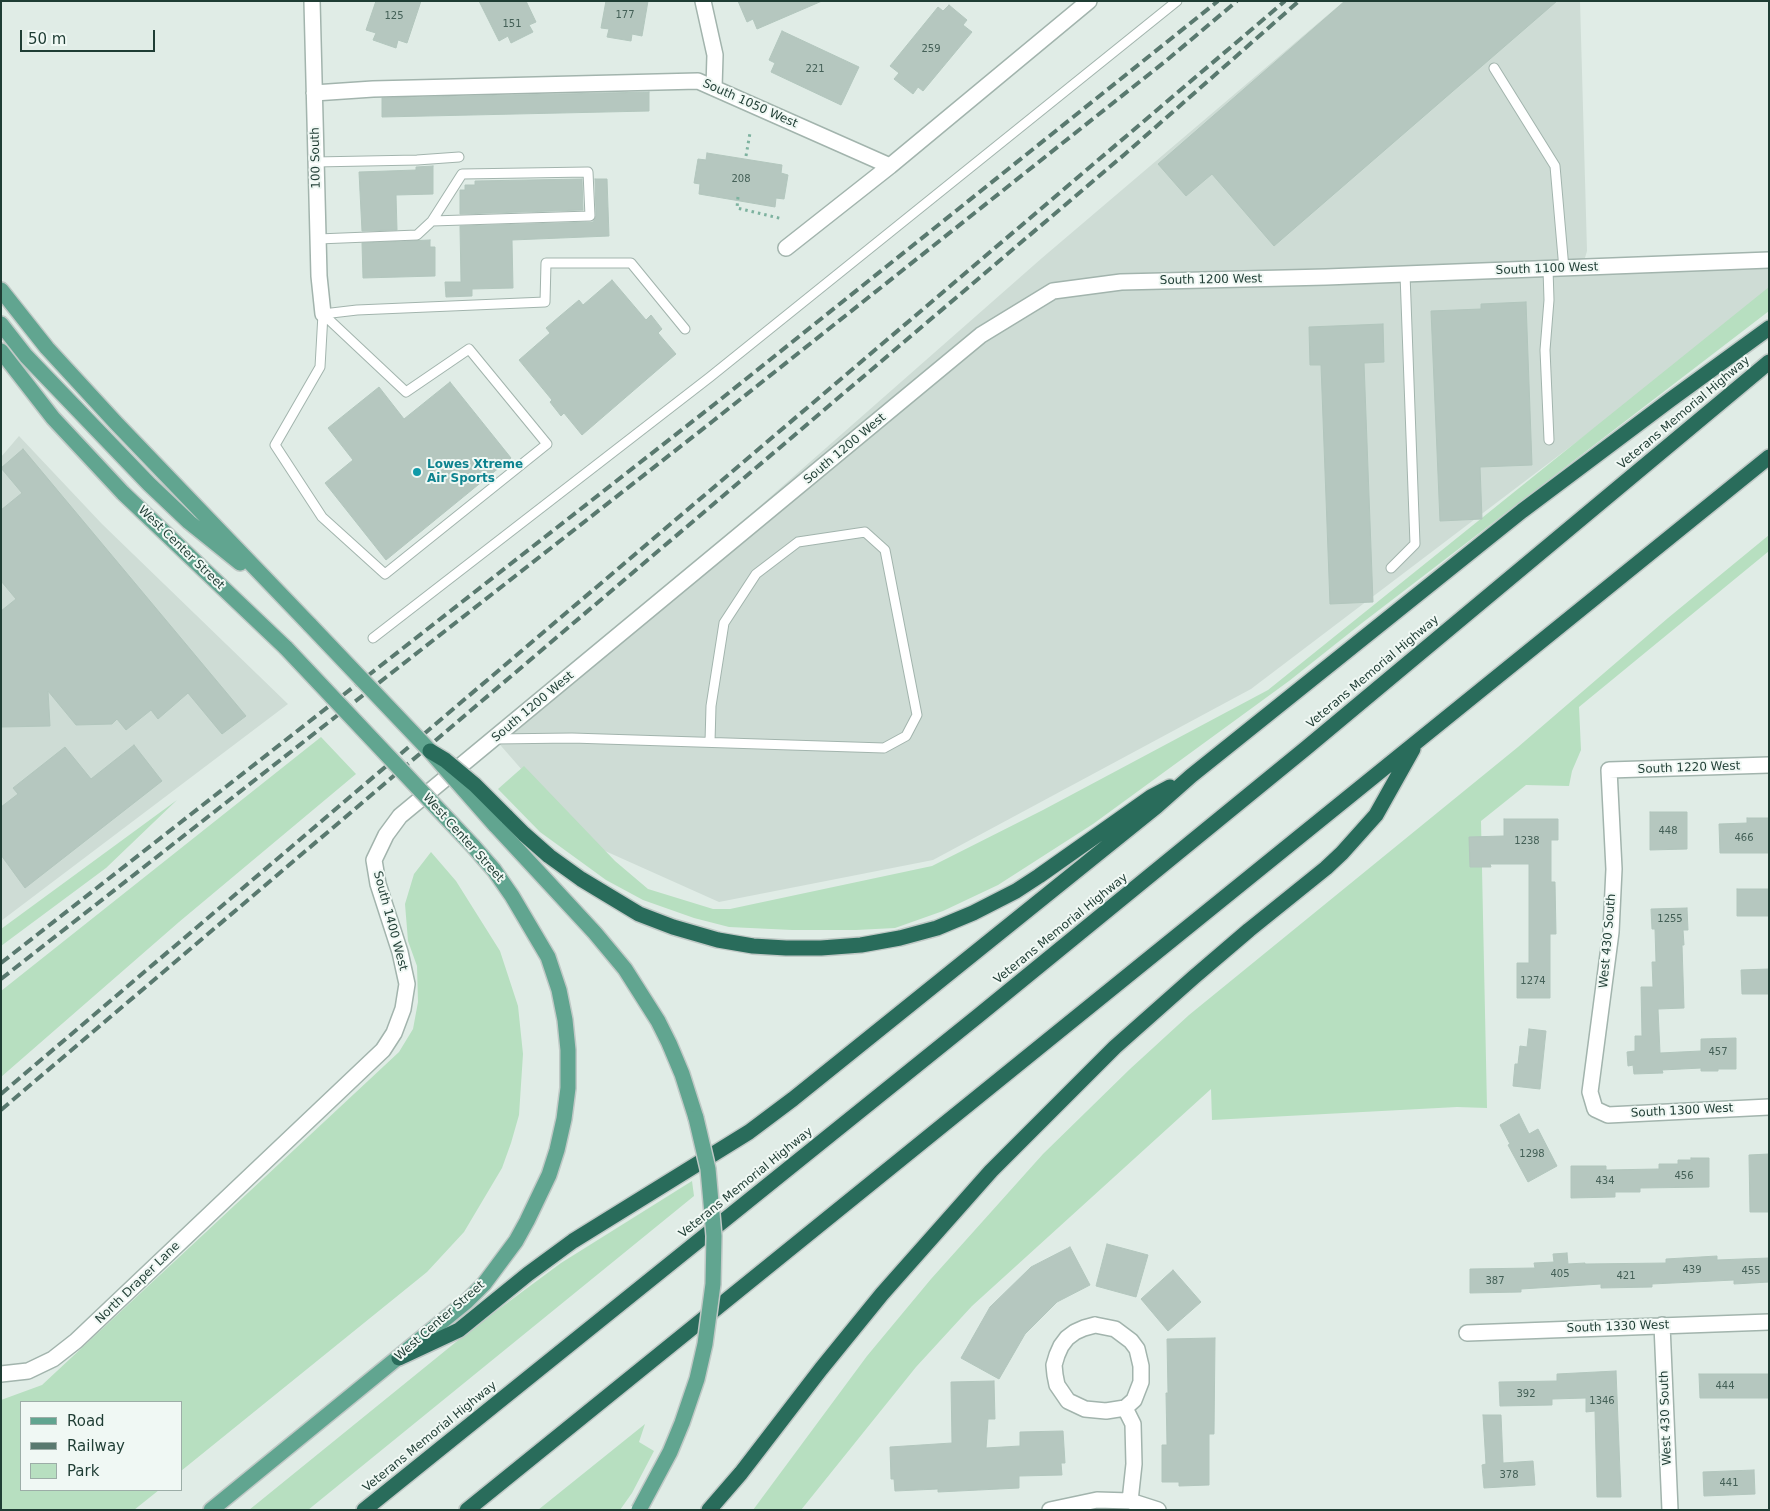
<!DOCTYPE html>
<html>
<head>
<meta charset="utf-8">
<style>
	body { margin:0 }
	#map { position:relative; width:1770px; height:1511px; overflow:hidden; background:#e0ece6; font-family:"DejaVu Sans",sans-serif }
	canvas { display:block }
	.frame { position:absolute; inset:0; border:2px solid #1f3d34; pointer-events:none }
	.legend { position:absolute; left:20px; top:1401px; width:162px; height:90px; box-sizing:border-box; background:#f0f8f4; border:1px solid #9cada7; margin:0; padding:6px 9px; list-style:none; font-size:15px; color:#1f3d34 }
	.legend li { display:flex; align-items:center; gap:10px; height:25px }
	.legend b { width:25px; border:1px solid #9cada7 }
	.scale { position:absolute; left:20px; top:30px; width:135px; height:22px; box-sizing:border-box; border:2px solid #1f3d34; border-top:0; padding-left:6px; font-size:15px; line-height:18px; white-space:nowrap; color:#1f3d34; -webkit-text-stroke:4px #f0f8f4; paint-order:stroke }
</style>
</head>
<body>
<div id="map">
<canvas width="1770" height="1511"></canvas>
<div class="frame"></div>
<ul class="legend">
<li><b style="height:6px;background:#61a590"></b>Road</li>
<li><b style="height:6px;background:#59796f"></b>Railway</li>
<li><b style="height:14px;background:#b7dfc0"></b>Park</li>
</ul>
<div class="scale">50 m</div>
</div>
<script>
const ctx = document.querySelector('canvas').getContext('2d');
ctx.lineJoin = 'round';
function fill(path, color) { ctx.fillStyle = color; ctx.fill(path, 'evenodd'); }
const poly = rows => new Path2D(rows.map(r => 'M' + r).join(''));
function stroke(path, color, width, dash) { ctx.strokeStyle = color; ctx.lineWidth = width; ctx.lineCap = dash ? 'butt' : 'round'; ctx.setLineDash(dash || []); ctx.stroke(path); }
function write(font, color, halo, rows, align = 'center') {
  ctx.font = font + ' "DejaVu Sans",sans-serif'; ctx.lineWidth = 4; ctx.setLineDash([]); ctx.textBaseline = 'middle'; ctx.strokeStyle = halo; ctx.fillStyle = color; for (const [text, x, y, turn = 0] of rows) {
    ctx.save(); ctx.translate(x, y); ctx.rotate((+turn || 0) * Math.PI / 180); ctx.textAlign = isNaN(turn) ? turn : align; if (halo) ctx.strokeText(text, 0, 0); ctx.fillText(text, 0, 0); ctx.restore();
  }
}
fill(poly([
	[1344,1,1580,1,1587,251,1582,268,1769,261,1769,296,1251,689,933,860,719,902,585,842,495,739,1042,258],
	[19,436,102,524,288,704,1,921,1,457]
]), '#cedcd5');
fill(poly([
	[1769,287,1769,311,1362,623,1289,681,1093,824,998,885,943,911,895,928,856,930,792,930,729,927,694,918,643,900,606,880,540,832,498,789,524,766,615,861,648,889,713,909,730,909,932,866,1043,810,1268,690],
	[1769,535,1769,551,1579,707,1581,750,1572,771,1569,786,1526,785,1481,821,1487,1108,1457,1107,1212,1120,1211,1089,972,1306,916,1367,801,1510,753,1510,867,1356,931,1279,1043,1154,1130,1069,1189,1015,1518,747,1668,618],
	[321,737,356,774,179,922,1,1077,1,991],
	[177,800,106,868,1,946,1,929],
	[431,852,456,881,500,951,518,1006,523,1054,519,1115,511,1143,502,1168,464,1232,427,1272,181,1471,181,1402,21,1402,21,1490,159,1490,134,1510,1,1510,1,1400,42,1385,399,1052,413,1029,418,1002,417,966,408,941,405,904,414,874],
	[692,1181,694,1196,308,1510,249,1510,472,1329,561,1263],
	[645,1424,639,1442,654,1451,632,1493,620,1510,538,1510]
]), '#b7dfc0');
const building = poly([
	[376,1,421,1,407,43,398,40,396,48,373,40,376,33,366,30,376,1],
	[479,1,526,1,536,22,529,25,533,32,511,43,508,36,499,41,479,1],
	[606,1,648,1,642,36,632,34,631,41,607,37,609,29,601,28,606,1],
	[738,1,822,1,757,29,753,19,747,22,738,1],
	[1345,1,1557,1,1274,246,1212,174,1186,196,1158,164,1345,1],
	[949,5,967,20,963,25,972,32,923,91,918,87,913,94,894,79,899,73,890,66,938,7,943,11,949,5],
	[782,31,859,67,841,105,771,72,775,63,769,60,782,31],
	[649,92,649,111,382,117,382,98,649,92],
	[707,153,782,165,781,173,788,175,784,199,776,198,775,207,699,194,700,184,694,183,698,159,706,160,707,153],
	[433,166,433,194,396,195,397,230,362,231,359,172,416,170,416,167,433,166],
	[582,179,583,210,460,214,460,190,465,190,465,185,475,185,475,181,582,179],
	[595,179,607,179,609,236,512,240,513,288,472,289,472,296,446,297,445,282,461,282,460,226,593,222,596,216,595,179],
	[430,240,430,247,435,247,435,276,363,278,362,243,430,240],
	[612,280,646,320,651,315,662,329,658,333,676,354,582,435,564,413,561,416,550,402,552,400,519,360,550,333,546,328,560,316,579,300,583,305,612,280],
	[1526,302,1532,465,1480,467,1482,519,1440,521,1431,311,1481,309,1481,304,1526,302],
	[1383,324,1384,362,1364,363,1373,602,1330,604,1321,365,1310,365,1309,327,1383,324],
	[450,382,511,458,386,560,325,483,353,460,328,428,379,387,404,419,450,382],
	[23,449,246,716,222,734,188,693,158,719,151,710,126,730,117,719,112,724,76,725,48,691,50,726,1,727,1,611,16,599,1,581,1,510,22,493,1,468,23,449],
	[134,745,162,781,25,888,1,855,1,807,18,794,13,788,65,747,91,779,134,745],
	[1650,812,1687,812,1687,849,1650,850,1650,812],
	[1747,818,1769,818,1769,853,1720,853,1719,824,1747,823,1747,818],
	[1504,819,1558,819,1558,840,1551,840,1551,882,1555,882,1556,934,1550,934,1550,998,1517,998,1517,963,1529,963,1529,864,1490,864,1491,867,1470,867,1469,837,1504,836,1504,819],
	[1737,889,1769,889,1769,916,1737,916,1737,889],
	[1687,908,1688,930,1683,930,1684,945,1682,945,1684,1008,1658,1009,1660,1053,1701,1051,1701,1039,1736,1038,1736,1069,1718,1069,1718,1071,1701,1071,1701,1068,1662,1070,1663,1073,1634,1074,1633,1065,1628,1066,1627,1052,1635,1051,1635,1036,1642,1036,1641,987,1653,987,1652,962,1656,962,1655,929,1652,929,1651,909,1687,908],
	[1769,969,1769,994,1742,994,1741,970,1769,969],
	[1529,1029,1546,1031,1540,1089,1513,1086,1515,1064,1518,1064,1520,1046,1527,1047,1529,1029],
	[1519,1114,1529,1134,1538,1129,1557,1166,1528,1182,1508,1145,1510,1144,1500,1125,1519,1114],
	[1769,1154,1769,1212,1750,1212,1749,1155,1769,1154],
	[1691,1158,1709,1158,1709,1187,1640,1188,1640,1192,1615,1192,1615,1197,1571,1198,1571,1166,1606,1166,1606,1170,1659,1169,1659,1164,1678,1164,1678,1160,1691,1160,1691,1158],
	[1107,1244,1148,1255,1136,1297,1096,1286,1107,1244],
	[1070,1247,1090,1285,1057,1302,1025,1334,999,1379,961,1358,990,1307,1031,1267,1070,1247],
	[1567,1253,1568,1264,1585,1263,1585,1264,1666,1263,1666,1259,1717,1256,1717,1260,1769,1258,1769,1282,1734,1284,1734,1280,1652,1284,1652,1287,1601,1288,1601,1284,1521,1289,1521,1292,1470,1293,1470,1269,1535,1268,1534,1263,1554,1262,1553,1254,1567,1253],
	[1173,1270,1201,1302,1168,1331,1141,1299,1173,1270],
	[1215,1338,1214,1434,1209,1434,1209,1485,1179,1486,1179,1482,1162,1482,1162,1445,1167,1445,1166,1393,1168,1393,1167,1339,1215,1338],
	[1616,1371,1621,1497,1597,1497,1595,1411,1586,1412,1586,1398,1552,1399,1552,1405,1500,1406,1499,1382,1557,1381,1557,1374,1616,1371],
	[1699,1374,1769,1374,1769,1398,1700,1398,1699,1374],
	[994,1381,995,1419,988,1419,986,1448,1020,1446,1020,1432,1063,1431,1065,1463,1061,1463,1062,1475,1019,1476,1019,1488,938,1492,938,1489,895,1491,894,1479,891,1479,890,1447,952,1443,951,1382,994,1381],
	[1483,1415,1501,1415,1503,1463,1533,1461,1535,1485,1484,1488,1482,1465,1486,1464,1483,1415],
	[1754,1470,1755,1494,1704,1496,1703,1472,1754,1470]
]);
fill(building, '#b5c7bf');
stroke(building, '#b2c6bd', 1);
const lane = poly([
	[1494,68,1555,166,1564,269],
	[315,162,417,160,459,157],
	[318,239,417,235,432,221,590,216,588,172,462,174,432,221],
	[1548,269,1549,300,1545,350,1549,440],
	[323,314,406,392,469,349,547,444,385,574,322,517,275,445,320,367,323,314],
	[323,314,357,310,545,302,546,263,631,263,685,329],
	[1391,568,1415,544,1405,274],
	[373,638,710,377,1177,1],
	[495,739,572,738,884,748,906,736,917,715,885,550,865,532,798,542,756,574,724,623,711,706,710,742]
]);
const street = poly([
	[312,1,319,276,323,314],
	[703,1,715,55,714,88],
	[314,93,373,89,698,81,890,166,1089,1],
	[786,248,890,166],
	[1769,765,1609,770,1614,869,1611,932,1590,1092,1595,1109,1608,1115,1769,1107],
	[1095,1325,1115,1329,1131,1341,1137,1349,1141,1366,1141,1382,1134,1400,1125,1408,1106,1411,1085,1409,1068,1401,1057,1385,1055,1375,1054,1365,1057,1355,1061,1346,1067,1338,1075,1332,1084,1328,1095,1325],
	[1662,1325,1670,1510],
	[1467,1333,1769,1322],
	[1,1374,28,1371,53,1359,76,1341,383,1050,394,1033,403,1009,407,984,400,952,378,884,374,860,386,835,400,816,981,335,1053,291,1121,282,1326,277,1769,260],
	[1125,1408,1133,1424,1134,1464,1130,1501],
	[1050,1510,1097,1500,1130,1501,1158,1510]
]);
const primary = poly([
	[1,290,47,348,116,423,310,625],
	[1,324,26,356,149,484,189,522,240,563],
	[1,351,53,418,123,493,286,648],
	[495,825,595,933,625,969,658,1021,669,1043,682,1074,696,1118],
	[211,1510,466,1302,484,1284,516,1241,527,1221,549,1175,557,1150,564,1119,568,1088,568,1050,565,1020,559,990,548,957,512,896,494,870,473,846]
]);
const highway = poly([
	[506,816,524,834,549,856,581,879,639,914,673,927,718,940,753,946,786,948,821,948,861,945,900,938,937,928,973,913,1016,891,1039,876,1151,797,1170,787],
	[399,1358,459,1330,528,1274,573,1241,749,1132,793,1099,1156,807,1191,776,1522,511,1670,400,1769,328],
	[364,1510,978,1016,1305,749,1769,362],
	[467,1510,1769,457],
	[709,1510,741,1473,821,1369,882,1294,991,1171,1115,1047,1194,977,1249,930,1326,868,1342,853,1376,815,1413,749]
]);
stroke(lane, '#a2b4ad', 11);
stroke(street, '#a2b4ad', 18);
stroke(primary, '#c0c9c6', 18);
stroke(highway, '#c0c9c6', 18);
stroke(poly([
	[746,156,750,133],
	[738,197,737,208,783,219]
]), '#7db29f', 3, [2.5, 4]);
stroke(lane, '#fff', 9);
stroke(street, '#fff', 15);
stroke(primary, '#61a590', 15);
stroke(highway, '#296c5b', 15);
stroke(poly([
	[1,963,716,403,1218,1],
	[1,979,713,421,1167,60,1237,1],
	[1,1094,1285,1],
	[1,1110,1125,154,1299,1]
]), '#59796f', 4, [10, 5]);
const primaryBridge = poly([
	[310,625,430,751,495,825],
	[286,648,473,846],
	[639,1510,670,1452,682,1423,697,1379,705,1344,713,1284,714,1236,708,1169,696,1118]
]);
const highwayBridge = poly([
	[430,751,445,760,475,785,506,816]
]);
stroke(primaryBridge, '#c0c9c6', 18, []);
stroke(highwayBridge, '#c0c9c6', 18, []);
stroke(primaryBridge, '#61a590', 15);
stroke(highwayBridge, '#296c5b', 15);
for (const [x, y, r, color] of [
	[417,472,5,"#0f9aa8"]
]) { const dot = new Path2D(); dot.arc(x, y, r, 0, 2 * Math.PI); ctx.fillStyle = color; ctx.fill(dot); stroke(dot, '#f0f8f4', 2); }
write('10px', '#446057', null, [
	["177",625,15],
	["125",394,16],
	["151",512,24],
	["259",931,49],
	["221",815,69],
	["208",741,179],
	["448",1668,831],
	["466",1744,838],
	["1238",1527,841],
	["1255",1670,919],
	["1274",1533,981],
	["457",1718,1052],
	["1298",1532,1154],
	["456",1684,1176],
	["434",1605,1181],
	["439",1692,1270],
	["455",1751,1271],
	["405",1560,1274],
	["421",1626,1276],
	["387",1495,1281],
	["444",1725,1386],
	["392",1526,1394],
	["1346",1602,1401],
	["378",1509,1475],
	["441",1729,1483]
]);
write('12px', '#1f3d34', '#f0f8f4', [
	["South 1050 West",750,104,24],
	["100 South",316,158,-91],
	["South 1100 West",1547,269,-2],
	["South 1200 West",1211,280,-1],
	["Veterans Memorial Highway",1684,413,-40],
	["South 1200 West",845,449,-40],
	["West Center Street",181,548,44],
	["Veterans Memorial Highway",1373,672,-40],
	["South 1200 West",533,707,-40],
	["South 1220 West",1689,768,-2],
	["West Center Street",463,838,48],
	["South 1400 West",390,921,75],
	["Veterans Memorial Highway",1061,929,-39],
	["West 430 South",1608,941,-85],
	["South 1300 West",1682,1111,-3],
	["Veterans Memorial Highway",746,1183,-39],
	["North Draper Lane",138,1283,-44],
	["West Center Street",440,1321,-41],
	["South 1330 West",1618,1327,-2],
	["West 430 South",1666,1418,-92],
	["Veterans Memorial Highway",430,1437,-39]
]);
write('bold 12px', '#0d838f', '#f0f8f4', [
	["Lowes Xtreme",427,465],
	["Air Sports",427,479]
], 'left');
</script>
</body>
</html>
